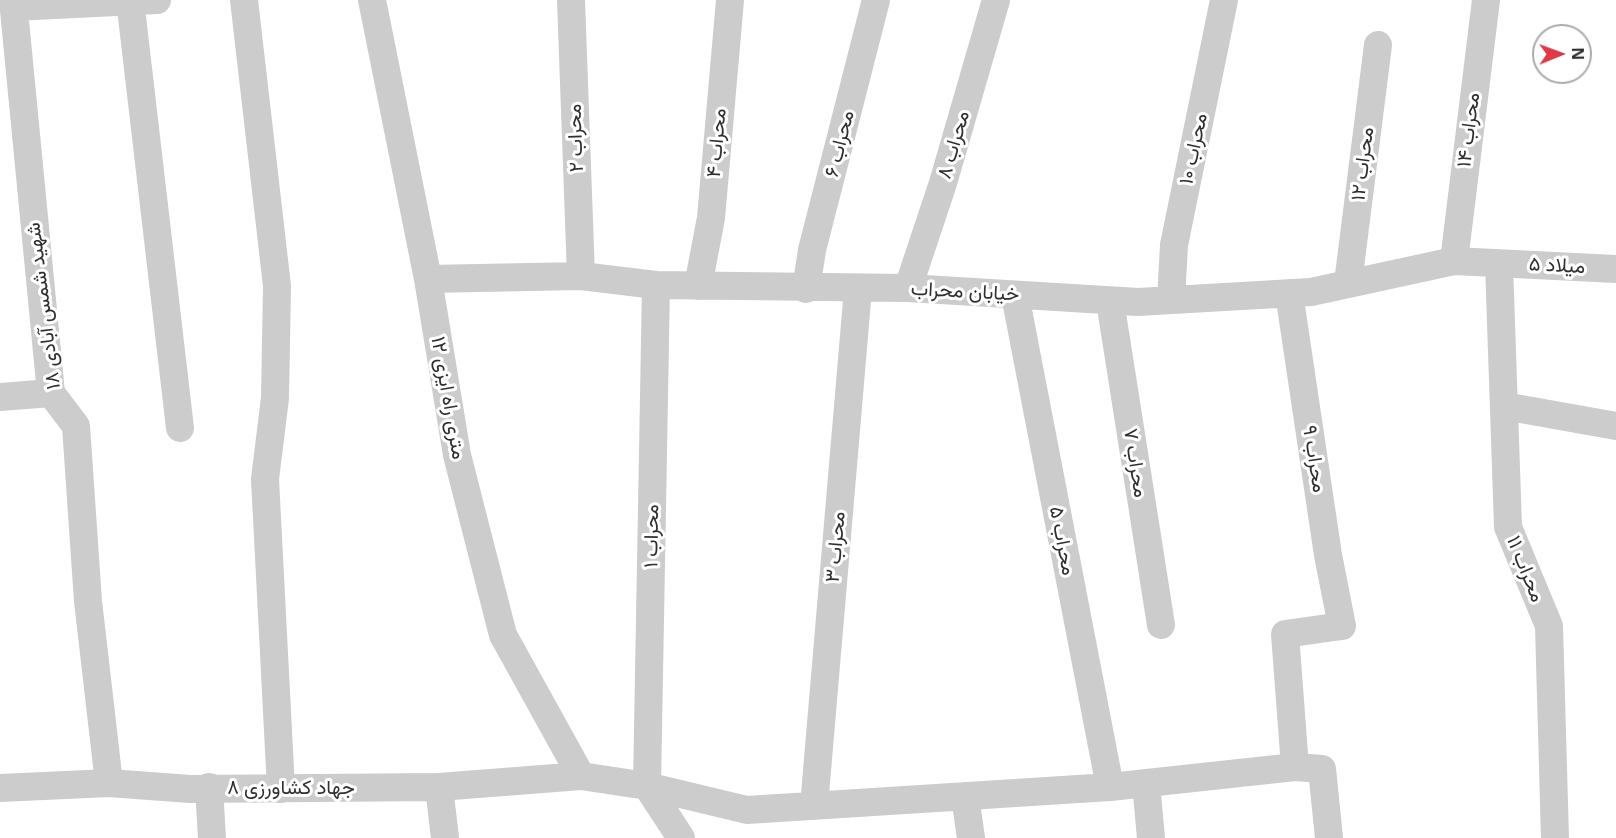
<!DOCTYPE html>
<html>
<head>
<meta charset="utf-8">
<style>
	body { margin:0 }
	#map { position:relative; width:1616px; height:838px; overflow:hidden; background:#fff; font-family:"Noto Sans",sans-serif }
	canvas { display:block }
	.north { position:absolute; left:1532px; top:24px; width:60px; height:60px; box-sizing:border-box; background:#fff; border:2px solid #acacac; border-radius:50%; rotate:89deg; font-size:16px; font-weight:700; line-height:24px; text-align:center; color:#2f2f2f }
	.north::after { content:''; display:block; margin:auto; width:21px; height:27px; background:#df3847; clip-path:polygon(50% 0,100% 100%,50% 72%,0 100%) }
</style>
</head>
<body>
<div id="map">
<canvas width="1616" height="838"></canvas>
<div class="north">N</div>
</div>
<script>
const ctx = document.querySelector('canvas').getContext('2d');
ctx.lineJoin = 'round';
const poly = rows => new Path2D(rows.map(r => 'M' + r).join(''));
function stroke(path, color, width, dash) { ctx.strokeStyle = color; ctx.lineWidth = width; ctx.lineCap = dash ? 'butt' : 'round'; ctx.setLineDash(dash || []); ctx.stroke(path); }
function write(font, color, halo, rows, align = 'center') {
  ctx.font = font + ' "Noto Sans",Vazirmatn,sans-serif'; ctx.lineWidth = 6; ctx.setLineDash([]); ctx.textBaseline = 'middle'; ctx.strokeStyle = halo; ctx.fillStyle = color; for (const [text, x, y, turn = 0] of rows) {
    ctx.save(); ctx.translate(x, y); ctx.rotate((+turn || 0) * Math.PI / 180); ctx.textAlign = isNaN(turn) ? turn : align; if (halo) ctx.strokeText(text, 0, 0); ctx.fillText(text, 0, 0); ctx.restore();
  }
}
stroke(poly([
	[13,0,51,393,76,426,88,601,109,783],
	[130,0,180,428],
	[244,0,277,286,275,398,265,479,281,789],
	[372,0,428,279,457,455,503,635,581,776],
	[571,0,581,276],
	[14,7,157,0],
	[1454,261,1486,0],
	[1499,264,1508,527,1549,626,1555,838],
	[428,279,581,276,656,285,908,288,1138,302,1311,292,1454,261,1616,269],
	[1348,283,1378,45],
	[698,286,711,218,730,0],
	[908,288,943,183,996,0],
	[806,289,812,250,876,0],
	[1015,295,1110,787],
	[1171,300,1174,245,1224,0],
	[1110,301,1161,625],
	[0,397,51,393],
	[1504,406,1616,426],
	[1295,767,1322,769,1329,838],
	[1146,783,1151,838],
	[647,786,656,285],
	[647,786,681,838],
	[209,787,212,838],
	[439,787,445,838],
	[0,788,109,783,190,789,439,787,581,776,647,786,747,810,1110,787,1295,767,1285,634,1342,626,1328,555,1289,293],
	[965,796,971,838],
	[814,806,858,289]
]), '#ccc', 28);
write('20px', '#2f2f2f', '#fff', [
	["محراب ۱۴",1469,130,-83],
	["محراب ۲",576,138,-92],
	["محراب ۴",717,143,-85],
	["محراب ۶",840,144,-76],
	["محراب ۸",954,145,-74],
	["محراب ۱۰",1194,149,-78],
	["محراب ۱۲",1363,164,-83],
	["میلاد ۵",1557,266,3],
	["خیابان محراب",965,292,3],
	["شهید شمس آبادی ۱۸",44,306,-97],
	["۱۲ متری راه ایزی",448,398,80],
	["محراب ۹",1314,459,81],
	["محراب ۷",1135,463,81],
	["محراب ۱",652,536,-89],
	["محراب ۵",1062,541,79],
	["محراب ۳",836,547,-85],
	["محراب ۱۱",1525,569,68],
	["جهاد کشاورزی ۸",291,788]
]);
</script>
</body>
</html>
